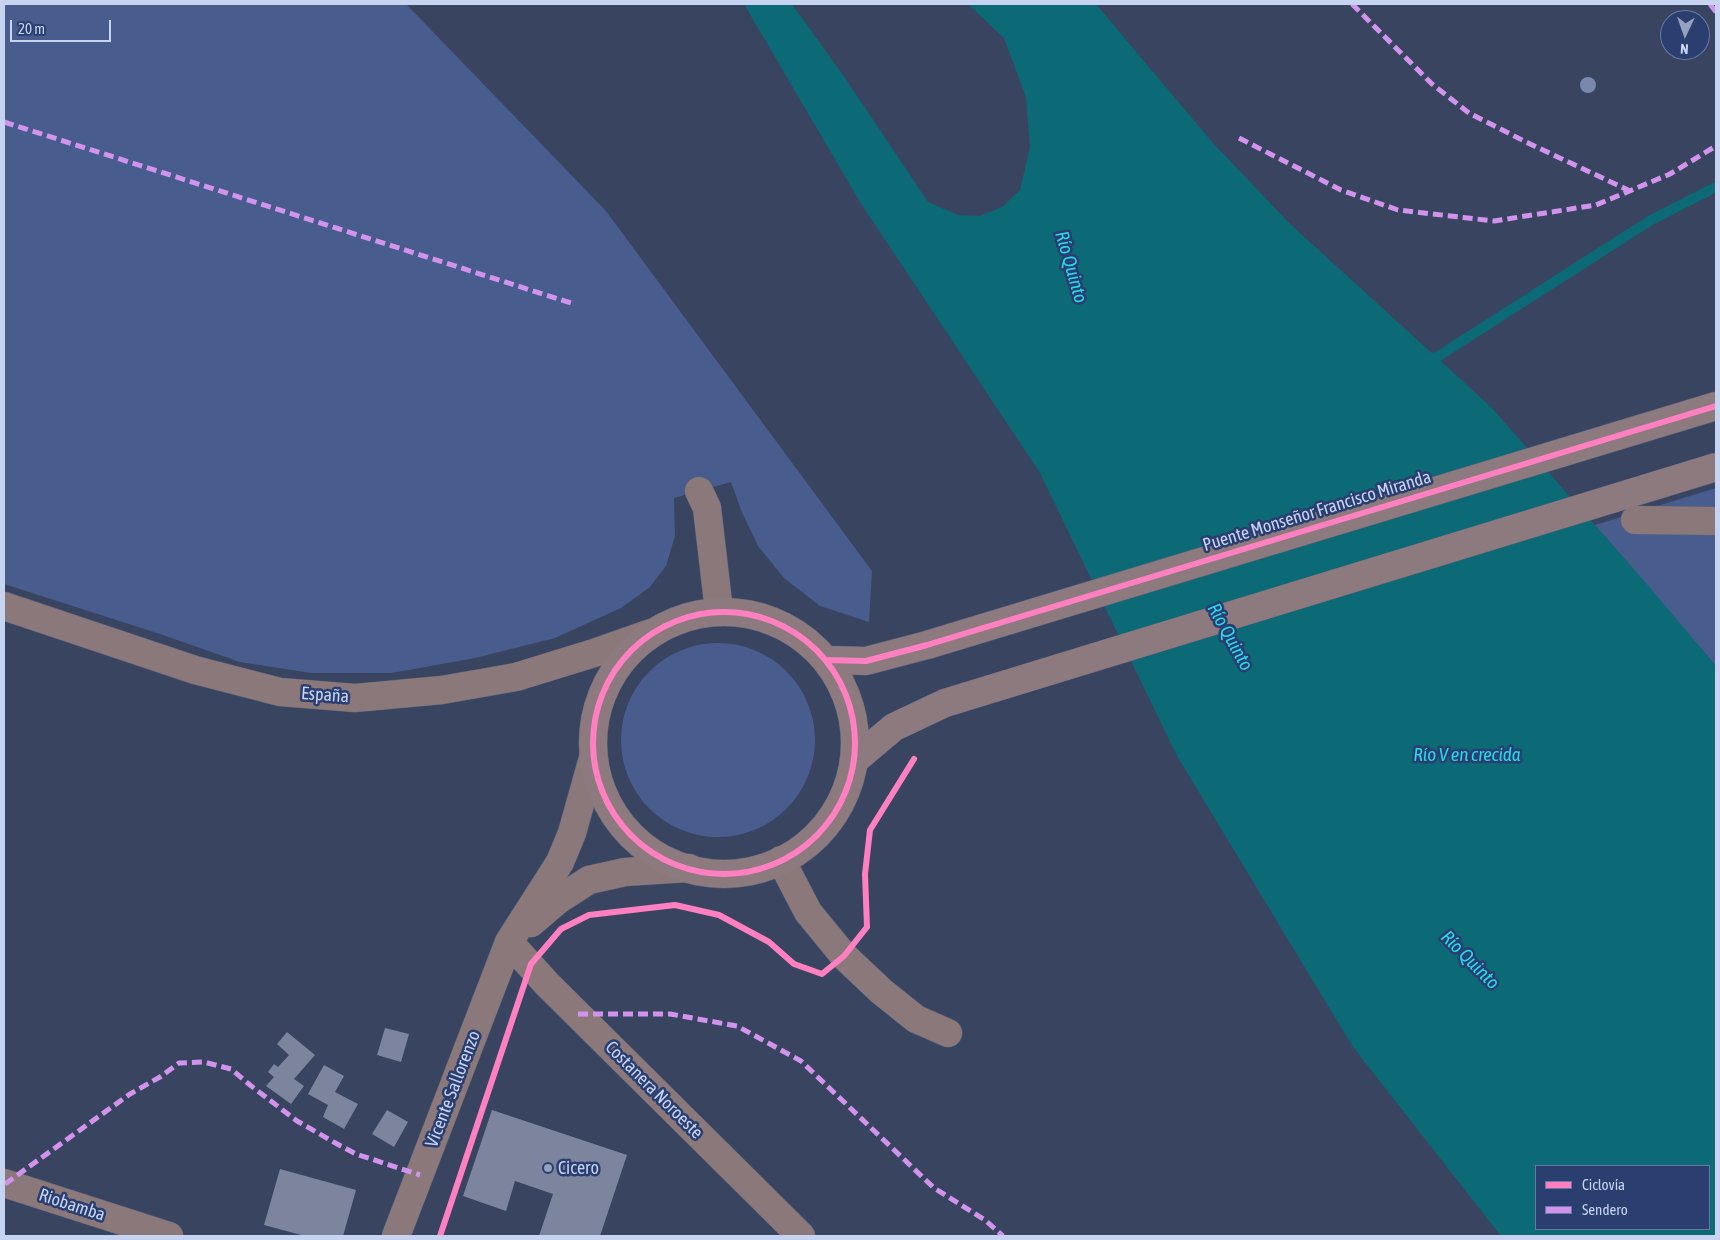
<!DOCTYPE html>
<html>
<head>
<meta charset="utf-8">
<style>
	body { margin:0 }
	#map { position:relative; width:1720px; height:1240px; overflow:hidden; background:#394460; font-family:"Asap Condensed",sans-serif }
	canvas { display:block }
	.frame { position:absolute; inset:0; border:5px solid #c6d3f1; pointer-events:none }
	.legend { position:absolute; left:1535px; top:1165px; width:175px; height:65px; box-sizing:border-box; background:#2a3e6f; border:1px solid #687aa3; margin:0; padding:6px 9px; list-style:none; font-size:15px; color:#c6d3f1 }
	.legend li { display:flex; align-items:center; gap:10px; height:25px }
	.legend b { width:25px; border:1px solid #687aa3 }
	.north { position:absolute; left:1660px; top:10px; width:50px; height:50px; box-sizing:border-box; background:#2a3e6f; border:1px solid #687aa3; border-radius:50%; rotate:183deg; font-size:14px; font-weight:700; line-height:20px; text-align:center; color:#c6d3f1 }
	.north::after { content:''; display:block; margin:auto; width:18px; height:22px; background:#95a1be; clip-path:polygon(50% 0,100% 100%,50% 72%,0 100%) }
	.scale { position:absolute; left:10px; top:20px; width:101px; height:22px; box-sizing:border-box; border:2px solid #c6d3f1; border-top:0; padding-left:6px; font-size:15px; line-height:18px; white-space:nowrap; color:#c6d3f1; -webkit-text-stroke:4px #2a3e6f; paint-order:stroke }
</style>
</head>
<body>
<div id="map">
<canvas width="1720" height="1240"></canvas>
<div class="frame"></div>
<ul class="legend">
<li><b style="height:6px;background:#ff80c0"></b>Ciclovía</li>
<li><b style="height:6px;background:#d193ec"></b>Sendero</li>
</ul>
<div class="north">N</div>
<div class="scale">20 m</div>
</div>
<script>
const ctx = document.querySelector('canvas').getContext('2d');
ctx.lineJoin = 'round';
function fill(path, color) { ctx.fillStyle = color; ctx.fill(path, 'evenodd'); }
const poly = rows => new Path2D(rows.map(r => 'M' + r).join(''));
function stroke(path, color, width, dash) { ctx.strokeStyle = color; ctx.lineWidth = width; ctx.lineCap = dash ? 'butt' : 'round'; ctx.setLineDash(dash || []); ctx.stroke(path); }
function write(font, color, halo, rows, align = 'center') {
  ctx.font = font + ' "Asap Condensed",sans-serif'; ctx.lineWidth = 5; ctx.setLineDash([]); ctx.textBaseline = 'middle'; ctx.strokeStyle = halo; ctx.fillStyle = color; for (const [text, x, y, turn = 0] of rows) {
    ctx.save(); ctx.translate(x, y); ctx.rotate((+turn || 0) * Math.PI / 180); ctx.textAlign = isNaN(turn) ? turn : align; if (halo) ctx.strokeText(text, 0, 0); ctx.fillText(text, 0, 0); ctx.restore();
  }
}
fill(poly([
	[4,4,406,4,606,211,872,571,869,622,820,606,784,578,758,546,741,510,731,482,674,498,675,536,666,566,650,587,621,608,555,638,475,658,392,673,311,673,240,662,160,634,4,584],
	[1716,488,1716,666,1595,525],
	'621 740a97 97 0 1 1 194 0a97 97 0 1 1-194 0Z'
]), '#485c8e');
fill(poly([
	[744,4,792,4,845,78,928,202,958,215,980,216,1002,207,1020,190,1030,147,1026,97,1004,38,968,4,1096,4,1212,142,1290,224,1491,407,1646,583,1716,666,1716,1236,1501,1236,1353,1047,1177,756,1040,473,860,202],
	[1536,1166,1709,1166,1709,1229,1536,1229]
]), '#0c6a76');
stroke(poly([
	[1425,359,1437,357,1651,220,1716,187]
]), '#0c6a76', 10);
fill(poly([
	[385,1028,409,1034,401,1062,377,1055],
	[287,1032,315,1055,294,1079,304,1086,291,1104,266,1086,274,1077,268,1072,274,1064,278,1067,289,1055,277,1044],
	[324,1065,344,1076,335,1092,358,1104,344,1129,323,1117,328,1105,308,1094],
	[387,1110,408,1122,394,1147,372,1134],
	[492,1110,627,1155,600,1236,539,1236,553,1194,515,1181,506,1211,463,1196],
	[280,1169,356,1190,343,1236,305,1236,264,1225]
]), '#7c859d');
const street = poly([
	[699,491,707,508,719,611],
	[1635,520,1716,521],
	[4,606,195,670,280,692,355,698,442,690,516,677,594,653,651,633],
	[781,860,808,912,844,956,881,991,916,1019,948,1033],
	[531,923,558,900,589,880,625,872,689,868],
	[509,942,547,984,801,1236],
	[4,1183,169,1236],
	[396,1236,509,942,560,862,572,833,593,758]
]);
const secondary = poly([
	'593 743a131 131 0 1 1 262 0a131 131 0 1 1-262 0Z',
	[826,660,866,661,927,645,1716,406],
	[856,759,894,727,945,703,1716,467]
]);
stroke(street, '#58627a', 29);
stroke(secondary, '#58627a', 29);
stroke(street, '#8b787a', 28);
stroke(secondary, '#8c7a7f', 28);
stroke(poly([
	[1352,4,1432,84,1469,113,1526,142,1630,191],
	[1710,4,1716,12],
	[4,122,571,303],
	[1239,138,1341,190,1398,210,1494,221,1596,205,1670,174,1716,146],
	[578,1014,670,1014,737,1026,801,1061,934,1188,985,1220,1003,1236],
	[5,1184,130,1094,160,1077,179,1063,204,1062,231,1069,250,1085,297,1121,339,1145,356,1154,420,1175]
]), '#d193ec', 5, [10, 5]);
stroke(poly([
	'593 743a131 131 0 1 1 262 0a131 131 0 1 1-262 0Z',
	[826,660,866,661,927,645,1716,406],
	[440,1236,531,964,561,929,589,915,675,905,719,915,769,942,794,964,822,974,844,956,867,927,865,874,870,830,914,759]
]), '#ff80c0', 6);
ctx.fillStyle = '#7989ae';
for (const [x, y] of [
	[1588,85]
]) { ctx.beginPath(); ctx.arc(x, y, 8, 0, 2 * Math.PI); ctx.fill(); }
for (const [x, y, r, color] of [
	[548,1168,5,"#95a1be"]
]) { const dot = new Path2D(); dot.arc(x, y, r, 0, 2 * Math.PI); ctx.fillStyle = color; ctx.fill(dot); stroke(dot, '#2a3e6f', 2); }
write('18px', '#c6d3f1', '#2a3e6f', [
	["Puente Monseñor Francisco Miranda",1317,511,-17],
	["España",325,695,4],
	["Vicente Sallorenzo",453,1089,-69],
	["Costanera Noroeste",654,1090,45],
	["Riobamba",72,1205,18]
]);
write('18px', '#c6d3f1', '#2a3e6f', [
	["Cicero",558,1168]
], 'left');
write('italic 19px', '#25daec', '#2a3e6f', [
	["Río Quinto",1071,267,74],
	["Río Quinto",1230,637,61],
	["Río V en crecida",1467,755],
	["Río Quinto",1470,960,45]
]);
</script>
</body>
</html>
